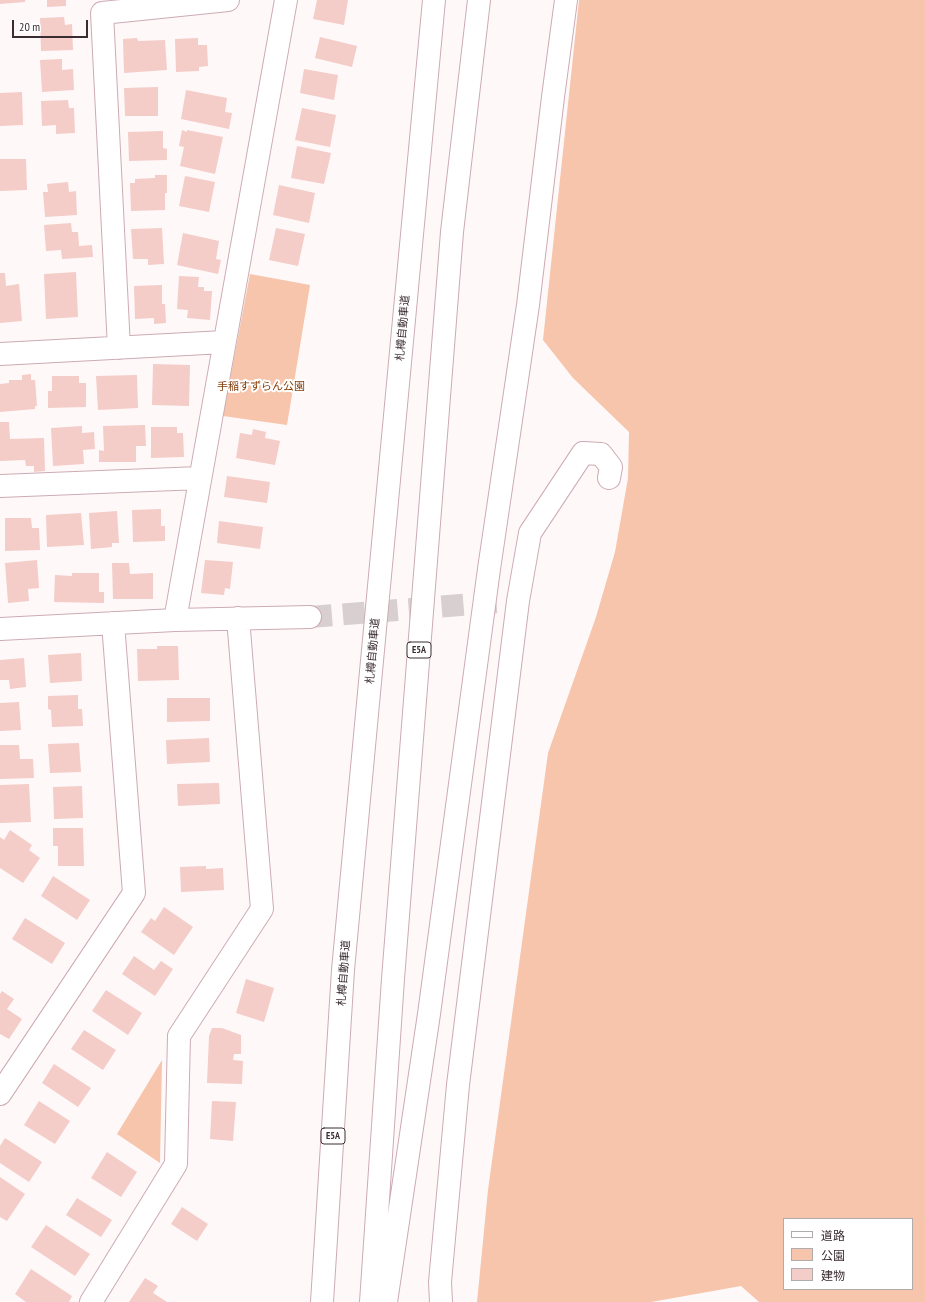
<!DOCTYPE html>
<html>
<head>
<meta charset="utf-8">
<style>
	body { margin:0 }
	#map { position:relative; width:925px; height:1302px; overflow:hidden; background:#fff8f9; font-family:"PT Sans Narrow","Noto Sans JP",sans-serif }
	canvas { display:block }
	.legend { position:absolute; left:783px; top:1218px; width:130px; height:72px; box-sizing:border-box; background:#fff; border:1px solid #b0abad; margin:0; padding:5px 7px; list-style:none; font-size:12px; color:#3a2d31 }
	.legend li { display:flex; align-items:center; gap:8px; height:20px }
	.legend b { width:20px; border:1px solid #b0abad }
	.scale { position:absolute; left:12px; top:20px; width:76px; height:18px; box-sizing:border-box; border:2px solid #3a2d31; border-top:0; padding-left:5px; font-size:12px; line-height:14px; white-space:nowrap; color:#3a2d31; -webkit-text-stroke:3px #fff; paint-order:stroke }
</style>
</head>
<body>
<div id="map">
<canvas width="925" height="1302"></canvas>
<ul class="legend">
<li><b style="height:5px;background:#fff"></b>道路</li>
<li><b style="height:11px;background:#f6c5ab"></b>公園</li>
<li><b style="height:11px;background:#f4ccc8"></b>建物</li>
</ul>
<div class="scale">20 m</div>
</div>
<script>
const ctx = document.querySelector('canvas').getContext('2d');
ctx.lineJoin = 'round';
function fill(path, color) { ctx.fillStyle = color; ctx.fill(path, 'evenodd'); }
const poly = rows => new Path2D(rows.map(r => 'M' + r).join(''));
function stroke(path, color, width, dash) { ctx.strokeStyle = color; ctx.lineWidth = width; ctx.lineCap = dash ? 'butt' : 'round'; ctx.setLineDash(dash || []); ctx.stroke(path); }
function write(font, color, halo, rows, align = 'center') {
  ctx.font = font + ' "PT Sans Narrow","Noto Sans JP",sans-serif'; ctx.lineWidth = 4; ctx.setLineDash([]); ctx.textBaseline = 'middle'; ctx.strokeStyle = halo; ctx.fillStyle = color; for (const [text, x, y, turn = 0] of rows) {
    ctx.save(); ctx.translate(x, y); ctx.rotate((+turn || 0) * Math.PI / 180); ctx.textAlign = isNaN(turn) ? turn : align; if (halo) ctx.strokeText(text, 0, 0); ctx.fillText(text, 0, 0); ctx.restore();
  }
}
fill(poly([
	[579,0,925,0,925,1302,759,1302,741,1286,651,1302,477,1302,488,1190,548,753,596,617,615,552,628,478,629,432,573,378,543,340],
	[784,1219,912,1219,912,1289,784,1289],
	[250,274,310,285,287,425,223,416],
	[162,1060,160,1163,117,1134]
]), '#f6c5ab');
fill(poly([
	[0,0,25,0,25,2,0,4],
	[47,0,66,0,66,6,47,7],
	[317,0,348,0,344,25,313,19],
	[64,17,65,25,72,24,73,50,41,51,40,18],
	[320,37,357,46,352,67,315,58],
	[137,38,138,41,165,40,167,70,124,73,123,39],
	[198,38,198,45,207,45,208,66,199,67,199,71,176,72,175,39],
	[62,59,62,70,73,69,74,90,42,92,40,60],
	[304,69,338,75,334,100,300,93],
	[158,87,158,116,125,116,124,88],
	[186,90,227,98,225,112,232,113,229,129,181,119],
	[22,92,23,125,0,126,0,93],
	[68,100,69,108,74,108,75,133,56,134,56,125,42,126,41,101],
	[302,108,336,115,330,147,295,140],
	[182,130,187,132,187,130,223,137,215,174,180,166,184,147,179,146],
	[163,131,163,148,167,149,167,160,129,161,128,132],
	[297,146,331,153,324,184,291,178],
	[0,159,26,159,27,190,0,191],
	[155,175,167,175,167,193,165,193,165,210,131,211,130,183,135,183,135,179,155,178],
	[185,176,215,182,209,212,179,206],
	[68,182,69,192,76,191,77,215,45,217,43,192,48,192,47,184],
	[279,185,315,193,309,223,273,215],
	[71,223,72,232,78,232,79,246,92,245,93,257,62,259,61,250,46,251,44,225],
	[162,228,164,264,148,265,148,259,133,259,131,229],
	[276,228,305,234,298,266,269,260],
	[183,233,219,241,216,259,221,260,218,274,177,265],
	[76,272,78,317,46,319,44,274],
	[0,273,5,273,6,286,19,284,22,321,0,323],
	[179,276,199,277,198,287,204,287,204,291,212,291,210,320,187,318,188,310,177,309],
	[162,285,162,304,165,304,166,323,154,324,154,318,135,319,134,286],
	[153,364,190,365,189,406,152,405],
	[31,374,31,380,35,380,37,406,35,406,35,409,0,412,0,384,9,383,9,380,22,380,22,375],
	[137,375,138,408,98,410,96,376],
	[52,376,79,376,79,383,86,383,86,407,48,408,48,391,52,391],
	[0,422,9,422,10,439,44,438,45,471,34,472,34,466,26,466,25,460,0,461],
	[145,425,146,446,136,446,136,462,99,462,99,450,104,451,103,426],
	[82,426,82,433,94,432,95,449,83,450,84,464,53,466,51,428],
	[151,427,177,427,177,433,183,433,184,457,151,458],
	[253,429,266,432,265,438,280,441,275,465,236,458,240,433,252,435],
	[227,476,270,482,267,503,224,497],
	[161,509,161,526,165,526,165,541,133,542,132,510],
	[117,511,119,543,112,543,112,547,91,549,89,513],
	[81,513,84,545,47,547,46,515],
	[5,518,31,518,32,528,39,528,40,550,5,551],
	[219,521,263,527,260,549,217,543],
	[37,560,39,588,28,589,29,601,8,603,5,563],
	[205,560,233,562,230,589,225,588,224,595,201,593],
	[112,563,129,563,130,574,153,573,153,599,113,599],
	[72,573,99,573,99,592,104,592,104,603,54,602,55,575,72,576],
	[157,646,178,646,179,680,138,681,137,649,157,649],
	[81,653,82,681,50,683,48,655],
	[24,658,26,687,10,689,9,680,0,680,0,660],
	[78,695,78,709,82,709,83,726,52,727,51,710,48,709,48,696],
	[167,698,210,698,210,721,167,722],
	[19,702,21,730,0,731,0,703],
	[209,738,210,762,167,764,166,740],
	[79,743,81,772,50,773,48,744],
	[0,745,19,745,20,759,33,759,34,778,0,779],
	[219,783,220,804,178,806,177,784],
	[29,784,31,822,0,823,0,785],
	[82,786,83,818,54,819,53,787],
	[53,828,83,828,84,866,58,866,58,846,53,846],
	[10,830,32,845,29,850,40,858,23,883,0,868,0,837,4,840],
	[206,866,206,869,223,868,224,890,181,892,180,867],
	[53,876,90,900,77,920,41,896],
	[164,907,193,927,174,955,141,932,151,918,155,921],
	[25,918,65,943,52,964,12,939],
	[134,956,154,970,161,961,173,969,155,996,122,974],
	[246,979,274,988,264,1022,236,1013],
	[106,990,142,1013,128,1035,92,1011],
	[2,991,14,999,7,1009,22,1019,9,1039,0,1034,0,994],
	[212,1028,222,1028,241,1035,241,1054,234,1054,233,1060,243,1061,242,1084,207,1083,209,1036],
	[84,1030,116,1050,103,1070,71,1049],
	[54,1064,91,1088,78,1107,42,1083],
	[39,1101,70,1121,55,1144,24,1125],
	[212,1101,236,1102,233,1141,210,1139],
	[5,1138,42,1162,29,1182,0,1163,0,1146],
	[107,1152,137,1172,121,1197,91,1178],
	[0,1177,25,1194,7,1221,0,1217],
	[77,1198,112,1220,101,1237,66,1215],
	[182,1207,208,1224,197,1241,171,1224],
	[46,1225,90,1254,75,1276,31,1247],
	[31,1269,72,1296,69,1302,26,1302,15,1294],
	[145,1278,158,1286,153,1293,167,1302,129,1302]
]), '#f4ccc8');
stroke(poly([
	[310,617,499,602]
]), '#d8cfd1', 22, [22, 11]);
const minor = poly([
	[119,348,102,13,228,0],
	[0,354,224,342],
	[0,486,200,478],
	[175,620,286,0],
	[0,629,175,620,310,617],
	[0,1094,134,893,113,623],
	[91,1302,176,1164,179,1036,262,909,238,618],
	[441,1302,440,1282,458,1085,518,601,530,533,583,453,601,454,611,467,609,478]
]);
const highway = poly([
	[322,1302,343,970,434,0],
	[371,1302,393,979,452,232,479,0],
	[386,1302,429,1014,489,569,528,305,553,97,566,0]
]);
stroke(minor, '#ccabb4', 24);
stroke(highway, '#ccabb4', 24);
stroke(minor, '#fff', 22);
stroke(highway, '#fff', 22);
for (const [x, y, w] of [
	[419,650,24],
	[333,1136,24]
]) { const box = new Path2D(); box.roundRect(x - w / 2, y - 8, w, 16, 3); ctx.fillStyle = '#fff'; ctx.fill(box); stroke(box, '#3a2d31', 1); }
write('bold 10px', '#3a2d31', null, [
	["E5A",419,650],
	["E5A",333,1136]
]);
write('11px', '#3a2d31', '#fff', [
	["札樽自動車道",403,328,-85],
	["札樽自動車道",373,651,-85],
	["札樽自動車道",344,973,-86]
]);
write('11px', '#853c07', '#fff', [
	["手稲すずらん公園",261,387]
]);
</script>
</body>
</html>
